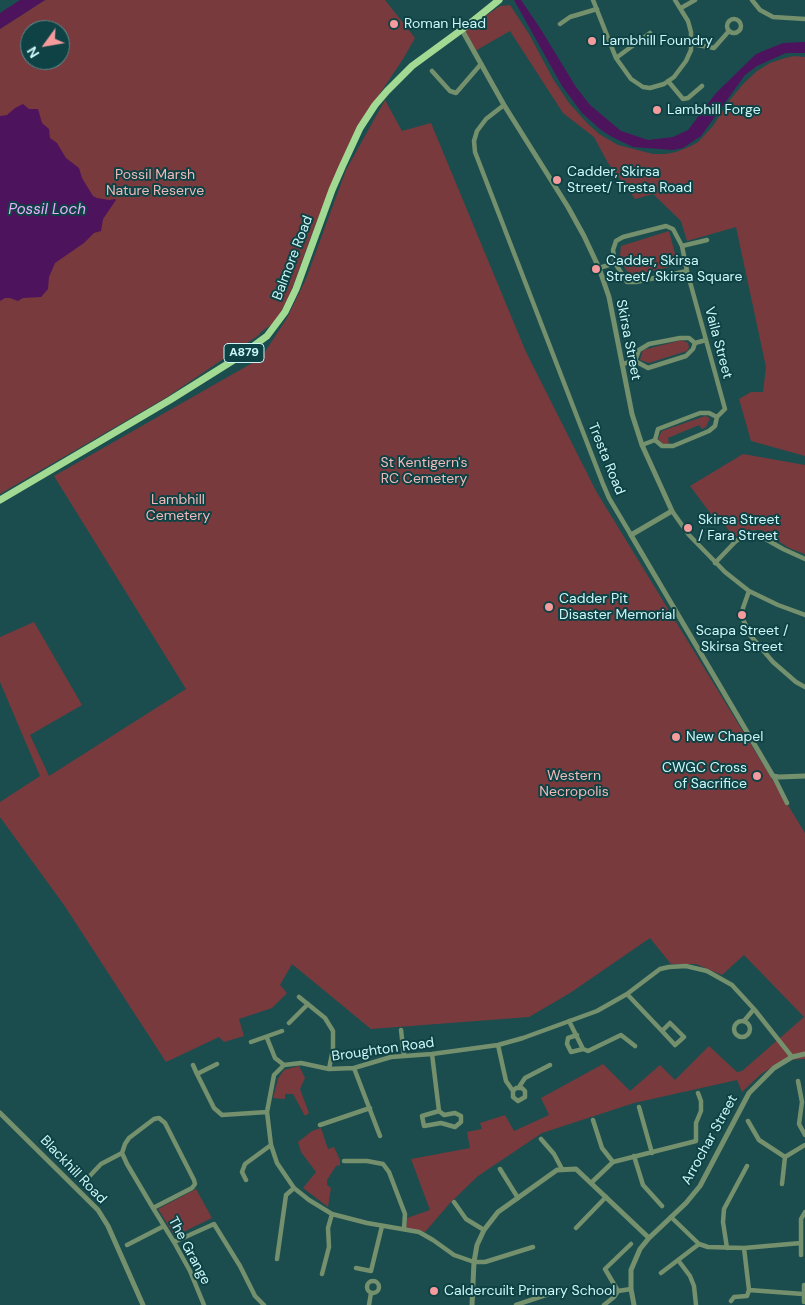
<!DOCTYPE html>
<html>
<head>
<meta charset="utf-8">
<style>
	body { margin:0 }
	#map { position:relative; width:805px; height:1305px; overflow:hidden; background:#1c4d4e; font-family:"DM Sans",sans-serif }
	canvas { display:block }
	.north { position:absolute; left:20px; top:20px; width:50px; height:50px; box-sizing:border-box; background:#0e4244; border:1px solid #5a8a8c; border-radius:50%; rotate:238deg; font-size:14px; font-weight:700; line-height:20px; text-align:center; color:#ccf6f7 }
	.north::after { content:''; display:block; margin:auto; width:18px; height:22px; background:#f59b9d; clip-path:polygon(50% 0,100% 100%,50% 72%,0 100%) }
</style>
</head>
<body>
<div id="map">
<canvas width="805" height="1305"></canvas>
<div class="north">N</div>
</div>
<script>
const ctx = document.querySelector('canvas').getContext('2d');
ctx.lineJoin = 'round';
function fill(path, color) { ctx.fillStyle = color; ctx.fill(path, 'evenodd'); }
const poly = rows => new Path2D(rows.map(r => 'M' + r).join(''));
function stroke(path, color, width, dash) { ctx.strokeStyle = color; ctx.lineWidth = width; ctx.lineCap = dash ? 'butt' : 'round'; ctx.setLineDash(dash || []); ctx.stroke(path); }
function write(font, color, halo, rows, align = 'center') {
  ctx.font = font + ' "DM Sans",sans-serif'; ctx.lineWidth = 4; ctx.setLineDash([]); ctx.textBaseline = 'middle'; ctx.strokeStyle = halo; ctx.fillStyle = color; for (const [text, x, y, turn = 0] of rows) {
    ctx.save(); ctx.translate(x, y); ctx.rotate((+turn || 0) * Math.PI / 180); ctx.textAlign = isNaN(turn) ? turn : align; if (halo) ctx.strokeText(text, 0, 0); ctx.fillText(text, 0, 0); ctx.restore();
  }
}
fill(poly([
	[45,0,385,0,415,38,403,59,361,122,315,226,289,297,275,322,261,332,259,335,167,397,0,494,0,29],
	[30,30,60,30,60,60,30,60],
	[510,5,529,34,553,79,569,103,587,123,599,134,618,145,653,154,666,154,676,152,691,146,698,142,713,126,729,101,744,83,757,71,770,63,785,58,794,56,805,57,805,456,751,441,739,399,751,392,763,392,766,367,736,227,687,241,681,221,653,194,635,199,608,163,594,137,563,113,510,31,475,51,464,31,500,6],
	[385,100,402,131,431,123,526,352,596,491,805,833,805,1059,784,1060,761,1074,742,1092,737,1080,634,1103,542,1133,478,1176,450,1203,425,1232,406,1228,407,1218,430,1210,411,1159,470,1148,467,1132,482,1129,480,1123,505,1115,514,1131,549,1115,541,1098,603,1064,630,1091,660,1065,675,1080,709,1046,737,1072,742,1071,804,1017,744,955,722,975,696,964,671,964,650,938,570,993,529,1017,371,1029,292,964,280,985,287,993,272,1008,239,1019,244,1036,224,1042,219,1037,166,1062,64,905,0,817,0,802,40,776,0,682,0,637,34,622,82,705,30,735,49,776,186,689,54,476,261,358,287,318,306,279,346,170],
	[669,231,678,265,631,276,624,267,620,255,621,246],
	[682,340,688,343,689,347,687,351,649,363,640,360,643,350],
	[705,416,710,418,706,427,702,429,699,425,668,438,669,443,664,445,658,439,662,431],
	[743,454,805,465,805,554,789,548,762,530,745,530,734,538,718,515,714,518,690,486],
	[299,1066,305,1078,300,1089,309,1113,305,1116,293,1094,285,1094,285,1099,273,1098,278,1079,284,1070],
	[321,1128,328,1149,334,1147,340,1160,340,1165,336,1166,327,1180,327,1185,331,1188,328,1207,303,1188,316,1172,301,1152,298,1142,312,1131],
	[196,1189,212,1218,175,1236,158,1209]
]), '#783a3d');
fill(poly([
	[20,0,45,0,0,29,0,13],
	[514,0,521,0,540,28,576,87,590,105,621,131,648,140,673,137,688,130,716,93,756,54,783,43,805,42,805,53,786,53,757,66,745,75,701,136,683,148,673,150,633,147,612,137,601,130,582,113,562,86],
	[23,104,29,109,38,109,42,123,49,129,50,138,57,143,66,158,79,168,82,178,93,196,97,198,109,200,115,199,116,200,103,219,101,231,94,233,84,243,55,263,49,277,48,289,41,297,23,298,18,301,10,298,5,298,0,301,0,116,7,115,15,108]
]), '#4e135d');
stroke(poly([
	[593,0,616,58,631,79,643,87,650,88,664,84,674,77,686,61,691,50,691,32,688,21,675,0],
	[752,0,760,10,773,17,805,19],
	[681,8,695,0],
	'727 26a7 7 0 1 1 14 0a7 7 0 1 1-14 0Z',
	[560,24,570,17,597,9],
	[692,44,714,48,729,31],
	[616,58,650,33],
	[432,71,450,91,456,93,481,64],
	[668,81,683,99,688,98,702,86],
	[504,105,486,119,477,131,474,141,475,152,603,484,609,498,631,535],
	[682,246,707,240],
	[599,268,615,263],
	[635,361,648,368,686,356,693,349,695,343,706,340],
	[635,361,639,350,649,344,680,338,689,338,695,343],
	[622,364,635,361],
	[655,440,662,446,673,446,709,431,715,426,717,417,725,409,687,271,682,246,673,229,666,226,623,237,616,241,613,250,615,263,627,282,636,282,687,271],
	[655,440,658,429,700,413,709,413,717,417],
	[642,445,655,440],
	[672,511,689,535,725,572,749,591,778,605,805,615],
	[715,563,735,542,745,534,750,533,755,533,783,549,805,559],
	[749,591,743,608,742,617,750,635,773,662,796,682,805,687],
	[774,777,787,803],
	[627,994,662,1031,675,1045,684,1037,670,1023,662,1031],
	[299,997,325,1018,333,1031,333,1049,329,1069],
	[569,1021,583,1049,588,1051,621,1035,635,1046],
	[744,1021,754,1009],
	'734 1029a8 8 0 1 1 16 0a8 8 0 1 1-16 0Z',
	[289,1023,308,1004],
	[401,1030,404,1056],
	[577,1035,568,1038,567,1044,571,1052,583,1049],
	[267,1038,275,1058,284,1065],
	[251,1042,282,1031],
	[498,1045,506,1081,513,1091,513,1097,518,1101,525,1097,525,1091,522,1088,516,1088,513,1091],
	[432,1054,439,1111,444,1115,455,1113,461,1116,461,1122,455,1127,441,1123,424,1126,422,1116,439,1111],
	[217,1064,197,1074,214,1108,222,1115,267,1112],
	[193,1065,197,1074],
	[354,1068,380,1136],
	[798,1081,802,1102,799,1124,805,1135],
	[519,1087,525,1078,550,1065],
	[639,1107,652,1153],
	[593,1120,602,1148,613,1162],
	[748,1121,759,1140,785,1157,805,1145],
	[320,1125,370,1108],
	[541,1139,554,1154,562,1169],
	[634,1156,643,1185,662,1206],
	[344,1161,367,1161,383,1164,389,1172,405,1214,404,1229],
	[500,1169,518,1198],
	[246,1180,242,1172,245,1164,271,1145],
	[85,1181,101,1164,122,1153],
	[591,1183,613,1162,696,1141,696,1123,701,1111,701,1101,698,1093],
	[782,1184,785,1157],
	[454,1202,466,1219,484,1230],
	[153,1208,192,1188,195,1184,194,1180,165,1123,159,1118,154,1119,129,1138,125,1144,122,1153,127,1164,153,1208,174,1242,190,1271,204,1305],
	[671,1217,699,1244,708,1247,744,1248,801,1243,801,1219,805,1212],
	[576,1228,606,1197],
	[174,1242,214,1224,240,1266,255,1296,264,1305],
	[801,1243,801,1255],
	[127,1245,164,1226],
	[533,1247,485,1262,474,1262,454,1255,433,1240,419,1232,367,1223,332,1214,309,1200,294,1188,277,1163,271,1145,267,1112,274,1075,284,1065,301,1063,329,1069,354,1068,391,1057,432,1054,498,1045,523,1038,597,1011,627,994,660,969,669,967,686,966,707,971,732,985,754,1009,792,1057],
	[727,1248,723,1222,724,1209,747,1166],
	[744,1248,749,1290,803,1294],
	[277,1259,286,1195,294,1188],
	[678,1260,690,1276,694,1286,696,1305],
	[356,1268,371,1271,382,1226],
	[661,1273,699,1244],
	[322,1274,329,1247,328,1228,332,1214],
	'367 1287a6 6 0 1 1 12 0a6 6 0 1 1-12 0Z',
	[618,1291,605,1269,631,1244],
	[731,1301,734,1297,747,1296,749,1290],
	[804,1302,804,1285],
	[369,1305,371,1293],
	[516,1305,558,1291],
	[604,1305,614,1297,618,1291,631,1289]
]), '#75906d', 4.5);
stroke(poly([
	[462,30,504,105,568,207,584,236,599,268,609,297,632,414,642,445,672,511,631,535,773,776,779,777,805,776],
	[0,1113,98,1210,108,1226,143,1305],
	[472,1305,474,1262,477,1245,484,1230,498,1212,557,1170,576,1169,649,1238],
	[634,1305,631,1289,631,1270,640,1249,649,1238,686,1203,700,1186,749,1093,774,1068,792,1057,805,1054]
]), '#75906d', 5);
stroke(poly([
	[0,500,170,400,237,358,267,336,285,312,296,289,332,190,342,167,360,128,375,105,387,91,412,66,468,25,499,0]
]), '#a3da93', 7);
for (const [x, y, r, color] of [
	[394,24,5,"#f59b9d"],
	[592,41,5,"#f59b9d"],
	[657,110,5,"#f59b9d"],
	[557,180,5,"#f59b9d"],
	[596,269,5,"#f59b9d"],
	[688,528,5,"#f59b9d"],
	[549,607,5,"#f59b9d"],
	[742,615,5,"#f59b9d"],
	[676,737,5,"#f59b9d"],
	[757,776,5,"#f59b9d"],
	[434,1291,5,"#f59b9d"]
]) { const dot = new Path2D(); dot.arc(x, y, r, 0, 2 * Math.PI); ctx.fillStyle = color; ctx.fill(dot); stroke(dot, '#0e4244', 2); }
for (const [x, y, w] of [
	[244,353,40]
]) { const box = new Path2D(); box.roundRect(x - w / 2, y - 9.5, w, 19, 4); ctx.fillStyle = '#0e4244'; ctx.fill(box); stroke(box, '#ccf6f7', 1); }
write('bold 12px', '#ccf6f7', null, [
	["A879",244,353]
]);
write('14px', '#ccf6f7', '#0e4244', [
	["Roman Head",404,24],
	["Lambhill Foundry",602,41],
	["Lambhill Forge",667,110],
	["Cadder, Skirsa",567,172],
	["Street/ Tresta Road",567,188],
	["Cadder, Skirsa",606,261],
	["Street/ Skirsa Square",606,277],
	["Skirsa Street",698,520],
	["/ Fara Street",698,536],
	["Cadder Pit",559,599],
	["Disaster Memorial",559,615],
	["Scapa Street /",742,631,"center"],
	["Skirsa Street",742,647,"center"],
	["New Chapel",686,737],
	["CWGC Cross",747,768,"right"],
	["of Sacrifice",747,784,"right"],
	["Caldercuilt Primary School",444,1291]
], 'left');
write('14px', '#f0b9b9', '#0e4244', [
	["Possil Marsh",155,175],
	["Nature Reserve",155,191],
	["St Kentigern's",424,463],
	["RC Cemetery",424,479],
	["Lambhill",178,500],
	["Cemetery",178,516],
	["Western",574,776],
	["Necropolis",574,792]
]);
write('14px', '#ccf6f7', '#0e4244', [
	["Balmore Road",293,258,-69],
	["Skirsa Street",628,340,79],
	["Vaila Street",718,343,75],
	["Tresta Road",606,459,68],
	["Broughton Road",383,1050,-8],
	["Arrochar Street",710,1140,-61],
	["Blackhill Road",73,1170,46],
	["The Grange",189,1251,62]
]);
write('italic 15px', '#edaeff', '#0e4244', [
	["Possil Loch",47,210]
]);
</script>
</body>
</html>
